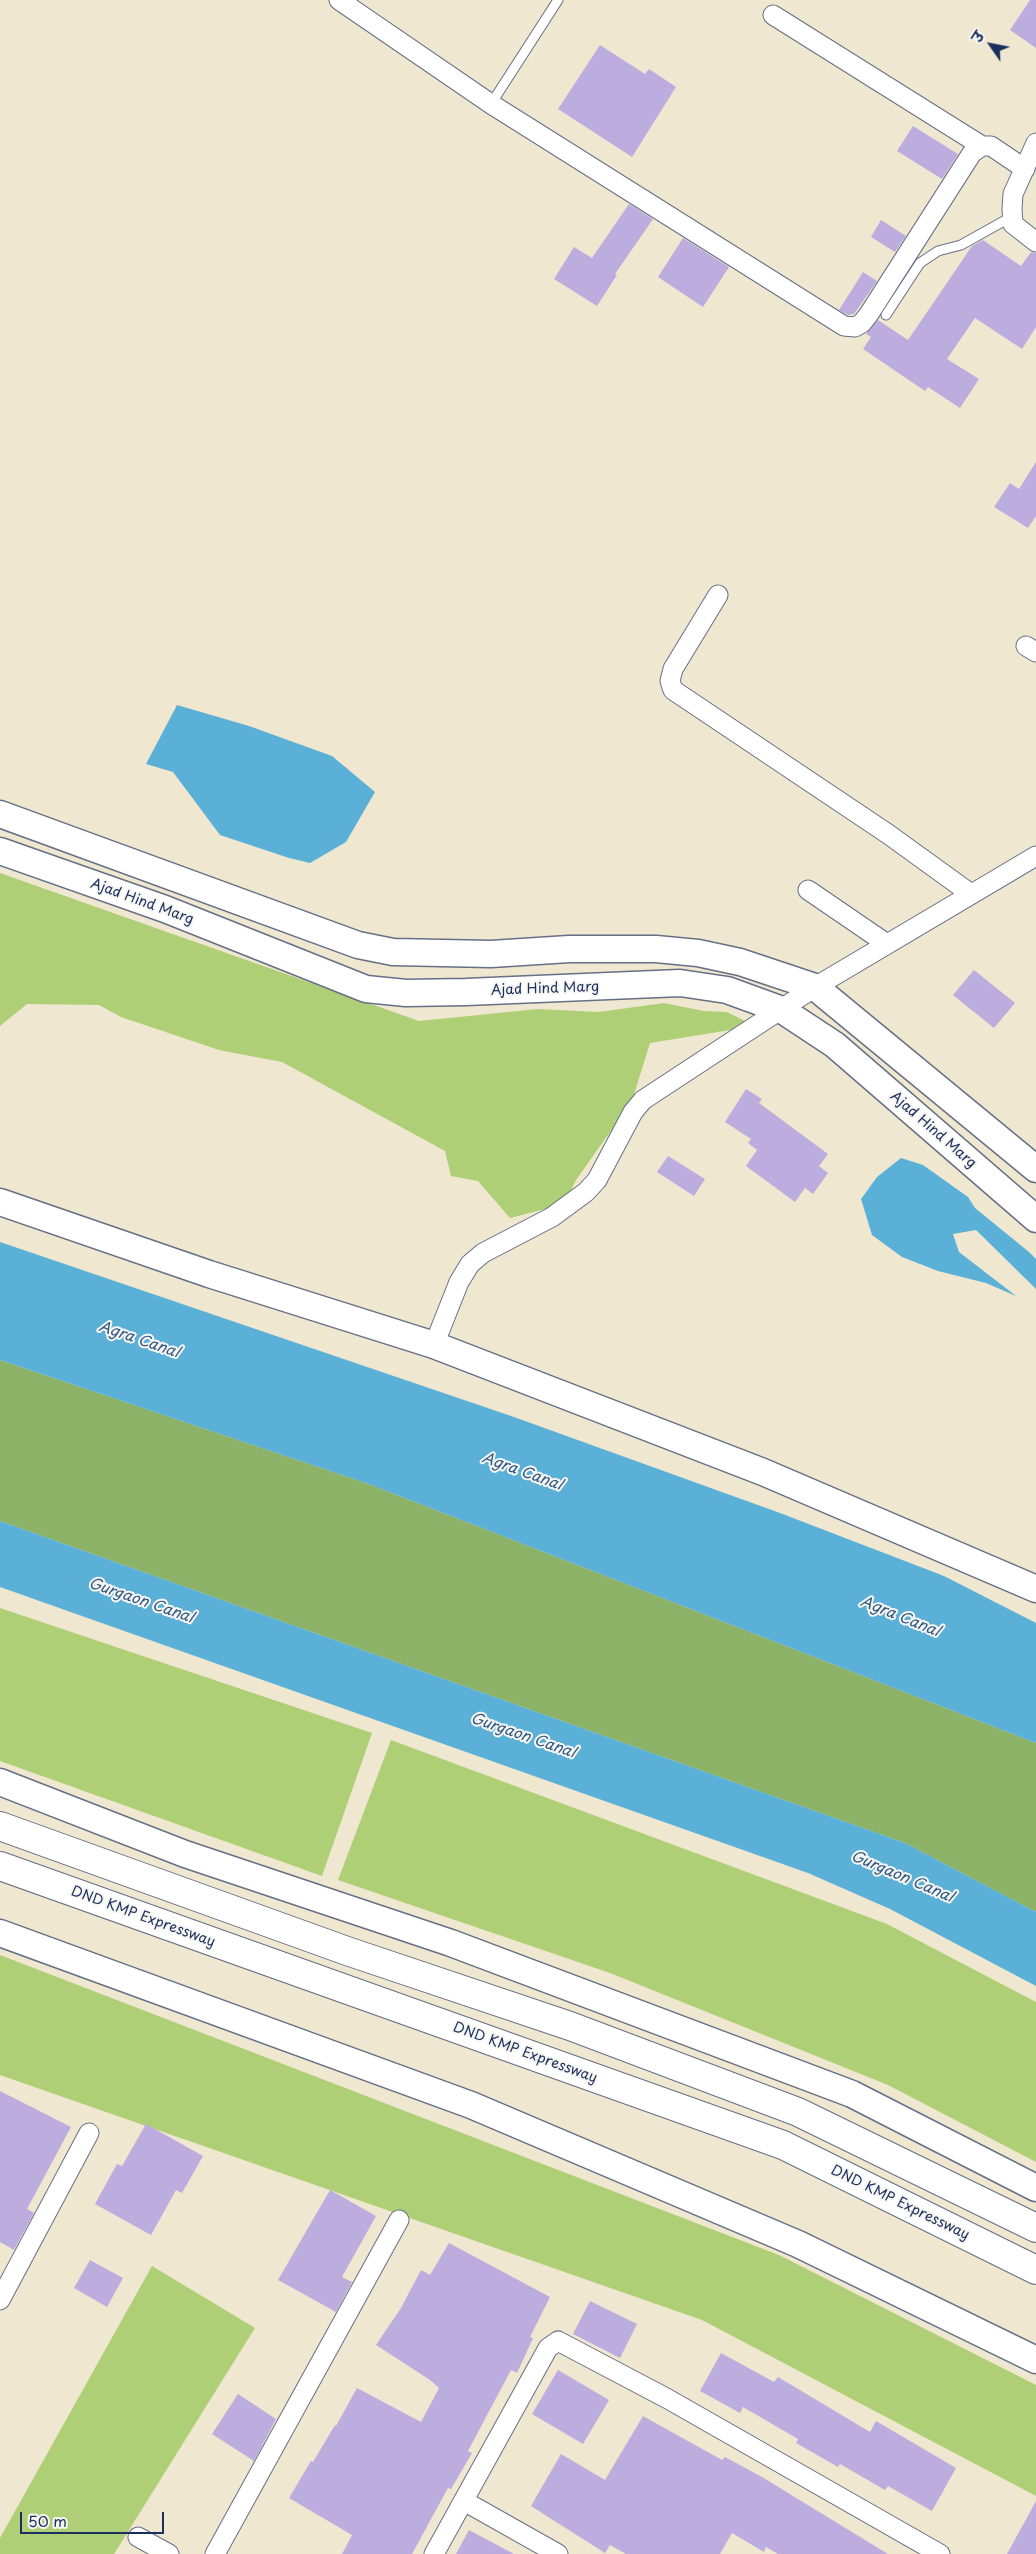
<!DOCTYPE html>
<html>
<head>
<meta charset="utf-8">
<style>
	body { margin:0 }
	#map { position:relative; width:1036px; height:2554px; overflow:hidden; background:#efe7d0; font-family:"Playpen Sans","Playpen Sans Deva",sans-serif }
	canvas { display:block }
	.north { position:absolute; left:966px; top:20px; width:50px; height:50px; -webkit-text-stroke:4px #f6f6f2; paint-order:stroke; rotate:303deg; font-size:14px; font-weight:700; line-height:20px; text-align:center; color:#1b2f5e }
	.north::after { content:''; display:block; margin:auto; width:18px; height:22px; background:#1b2f5e; clip-path:polygon(50% 0,100% 100%,50% 72%,0 100%) }
	.scale { position:absolute; left:20px; top:2512px; width:144px; height:22px; box-sizing:border-box; border:2px solid #1b2f5e; border-top:0; padding-left:6px; font-size:15px; line-height:18px; white-space:nowrap; color:#1b2f5e; -webkit-text-stroke:4px #f6f6f2; paint-order:stroke }
</style>
</head>
<body>
<div id="map">
<canvas width="1036" height="2554"></canvas>
<div class="north">उ</div>
<div class="scale">50 m</div>
</div>
<script>
const ctx = document.querySelector('canvas').getContext('2d');
ctx.lineJoin = 'round';
function fill(path, color) { ctx.fillStyle = color; ctx.fill(path, 'evenodd'); }
const poly = rows => new Path2D(rows.map(r => 'M' + r).join(''));
function stroke(path, color, width, dash) { ctx.strokeStyle = color; ctx.lineWidth = width; ctx.lineCap = dash ? 'butt' : 'round'; ctx.setLineDash(dash || []); ctx.stroke(path); }
function write(font, color, halo, rows, align = 'center') {
  ctx.font = font + ' "Playpen Sans",sans-serif'; ctx.lineWidth = 4; ctx.setLineDash([]); ctx.textBaseline = 'middle'; ctx.strokeStyle = halo; ctx.fillStyle = color; for (const [text, x, y, turn = 0] of rows) {
    ctx.save(); ctx.translate(x, y); ctx.rotate((+turn || 0) * Math.PI / 180); ctx.textAlign = isNaN(turn) ? turn : align; if (halo) ctx.strokeText(text, 0, 0); ctx.fillText(text, 0, 0); ctx.restore();
  }
}
fill(poly([
	[0,873,419,1021,538,1009,599,1012,664,1003,704,1011,727,1012,755,1026,650,1043,632,1101,576,1180,564,1204,510,1218,478,1181,451,1176,445,1151,282,1062,219,1050,121,1017,99,1005,27,1004,0,1026],
	[0,1608,372,1733,322,1876,0,1761],
	[391,1740,887,1924,1036,2002,1036,2162,888,2085,610,1973,338,1880],
	[0,1955,779,2255,1036,2385,1036,2496,702,2320,0,2075],
	[152,2266,255,2328,114,2554,0,2554,0,2538]
]), '#afcf76');
fill(poly([
	[0,1360,366,1483,1036,1743,1036,1912,905,1843,0,1521]
]), '#8bb267');
fill(poly([
	[177,705,249,726,332,756,375,792,346,842,310,863,289,858,220,835,173,772,146,764],
	[901,1158,923,1165,968,1197,975,1208,1029,1252,1036,1259,1036,1289,976,1230,953,1234,959,1252,1016,1296,986,1283,938,1271,902,1257,872,1235,861,1199,877,1177],
	[0,1242,514,1417,780,1513,944,1576,1036,1623,1036,1743,366,1483,0,1360],
	[0,1521,905,1843,1036,1912,1036,1986,890,1909,808,1873,0,1587]
]), '#5bb0d7');
fill(poly([
	[1030,0,1036,0,1036,48,1010,30],
	[600,45,645,74,649,69,676,87,632,157,558,109],
	[913,126,958,154,942,179,897,151],
	[629,204,653,219,615,274,617,275,597,306,554,279,574,247,592,258],
	[881,220,906,236,895,252,871,237],
	[683,238,729,267,703,307,658,277],
	[983,240,1021,266,1031,252,1036,253,1036,327,1022,349,975,318,947,359,979,379,960,408,928,387,925,391,863,349,871,337,866,334,878,320,908,340,972,246],
	[863,272,877,281,854,314,848,315,839,310],
	[1036,462,1036,516,1028,528,994,507,1010,483,1019,489],
	[974,970,1015,1003,994,1028,953,995],
	[746,1089,762,1099,759,1103,828,1154,819,1166,828,1173,813,1194,805,1188,795,1202,746,1166,757,1150,748,1143,751,1139,725,1122],
	[668,1156,705,1179,694,1196,657,1172],
	[0,2091,71,2127,27,2209,34,2213,14,2250,0,2242],
	[146,2124,203,2156,182,2193,176,2190,151,2235,95,2204,117,2164,122,2166],
	[330,2190,376,2216,342,2277,352,2282,336,2312,278,2280],
	[449,2243,550,2297,530,2337,533,2338,517,2373,511,2370,468,2451,472,2453,451,2489,448,2488,412,2554,342,2554,352,2535,289,2498,311,2461,313,2462,335,2425,336,2426,357,2388,421,2422,439,2388,430,2380,376,2345,401,2308,421,2270,430,2275],
	[90,2260,123,2278,107,2307,74,2288],
	[590,2301,637,2324,620,2358,573,2334],
	[721,2353,774,2382,778,2377,870,2432,876,2421,956,2468,932,2511,888,2486,885,2490,840,2464,838,2467,796,2443,798,2439,743,2407,740,2413,700,2391],
	[558,2370,609,2400,583,2444,532,2414],
	[238,2394,276,2419,254,2461,212,2434],
	[643,2416,722,2460,725,2457,762,2477,888,2554,778,2554,766,2547,764,2552,732,2533,720,2554,626,2554,610,2545,605,2553,531,2506,561,2454,605,2480],
	[1036,2501,1036,2554,1007,2554],
	[469,2530,514,2554,456,2554]
]), '#bcadde');
const lane = poly([
	[491,104,558,0],
	[886,315,920,263,938,251,961,245,1013,216]
]);
const street = poly([
	[339,0,491,104,844,326,855,327,862,323,869,314,972,153,982,146,991,146,1025,169],
	[773,15,982,146],
	[1036,143,1013,194,1012,209,1013,224,1036,242],
	[718,595,673,669,670,681,673,690,888,834,971,894],
	[1026,646,1036,652],
	[808,890,887,944],
	[434,1345,459,1282,470,1264,483,1253,552,1217,586,1192,597,1180,633,1112,643,1100,815,987,1036,856],
	[0,2300,89,2133],
	[464,2501,558,2554],
	[138,2537,169,2554],
	[215,2554,399,2220],
	[434,2554,548,2348,558,2341,668,2399,940,2554]
]);
const secondary = poly([
	[0,814,358,945,393,952,491,954,569,949,656,949,698,953,740,962,815,987,1036,1169],
	[0,851,165,909,366,989,406,993,466,992,680,983,727,990,782,1010,835,1045,1036,1219],
	[0,1202,209,1274,434,1345,763,1472,1036,1589],
	[0,1782,185,1854,451,1943,852,2094,1036,2188],
	[0,1933,471,2105,798,2244,1036,2360]
]);
const highway = poly([
	[0,1826,347,1951,570,2026,798,2112,1036,2228],
	[0,1866,783,2145,1036,2270]
]);
stroke(lane, '#656f86', 11);
stroke(street, '#656f86', 21);
stroke(secondary, '#656f86', 29);
stroke(highway, '#656f86', 30);
stroke(lane, '#fff', 9);
stroke(street, '#fff', 19);
stroke(secondary, '#fff', 26);
stroke(highway, '#fff', 28);
write('14px', '#1b2f5e', '#f6f6f2', [
	["Ajad Hind Marg",142,902,20],
	["Ajad Hind Marg",545,989,-2],
	["Ajad Hind Marg",933,1130,41],
	["DND KMP Expressway",143,1917,20],
	["DND KMP Expressway",525,2053,20],
	["DND KMP Expressway",900,2203,26]
]);
write('italic 15px', '#2e5682', '#f6f6f2', [
	["Agra Canal",139,1340,19],
	["Agra Canal",522,1472,20],
	["Gurgaon Canal",141,1601,19],
	["Agra Canal",900,1617,22],
	["Gurgaon Canal",523,1736,19],
	["Gurgaon Canal",902,1877,23]
]);
</script>
</body>
</html>
